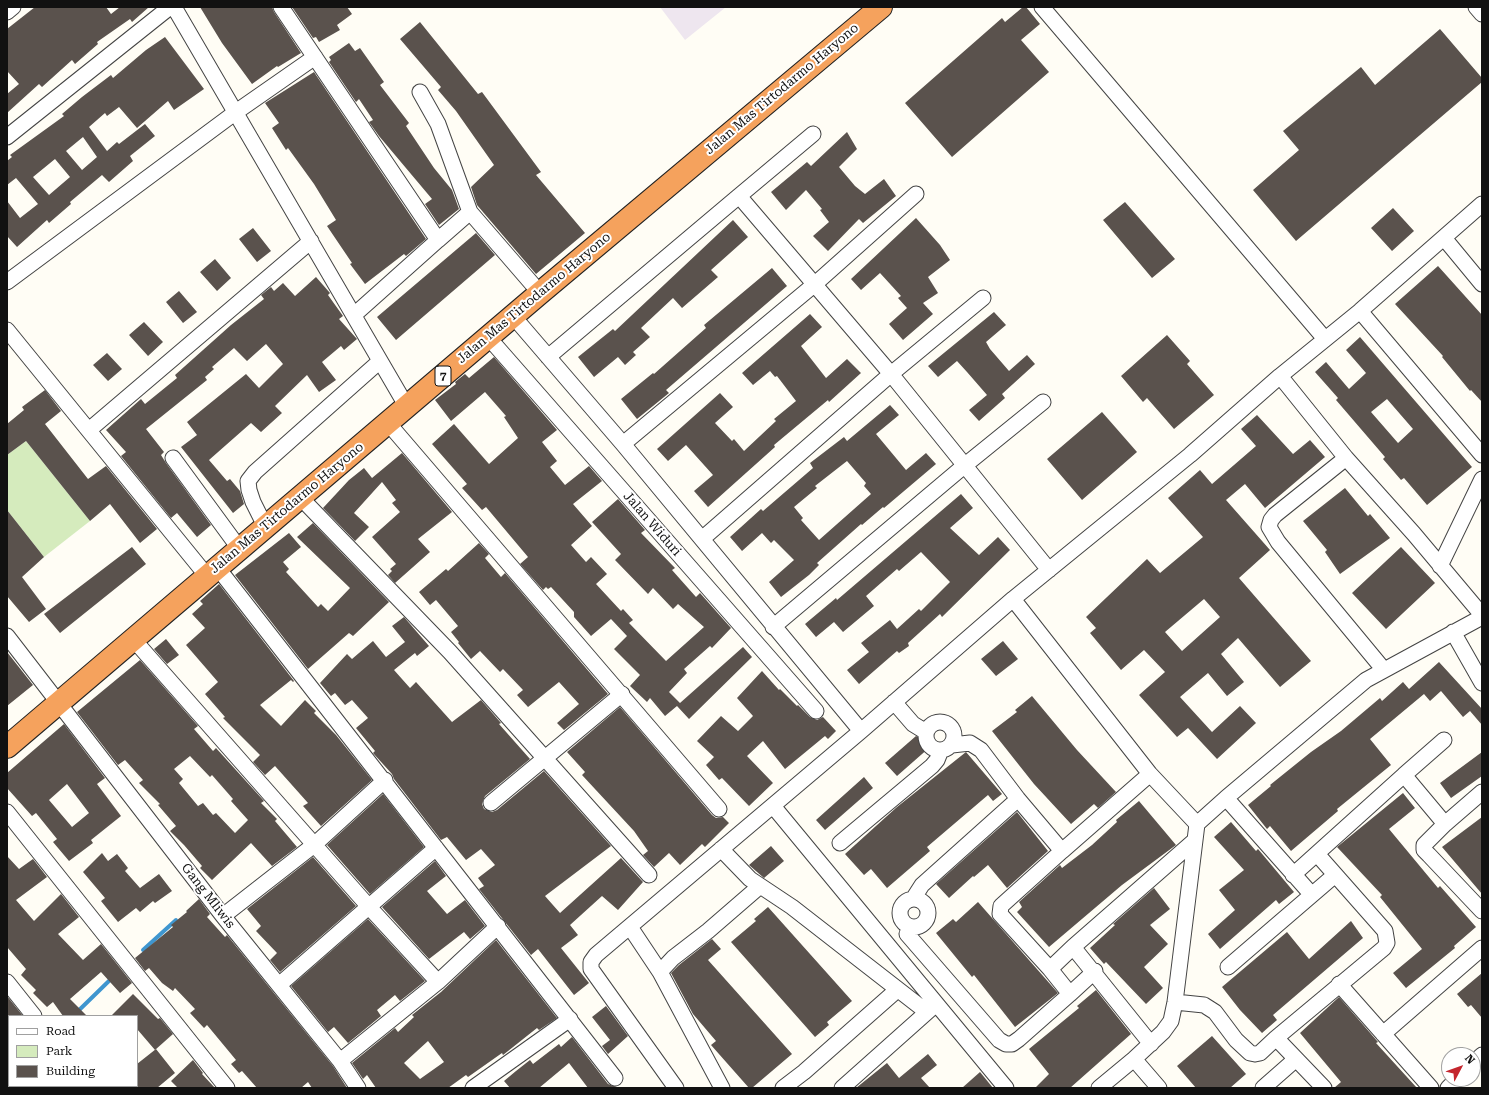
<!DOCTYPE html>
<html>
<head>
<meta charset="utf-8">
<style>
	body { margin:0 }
	#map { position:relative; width:1489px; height:1095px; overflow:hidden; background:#fffdf5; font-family:"Roboto Serif",serif }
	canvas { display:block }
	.frame { position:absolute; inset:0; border:8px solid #111; pointer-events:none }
	.legend { position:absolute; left:8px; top:1015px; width:130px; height:72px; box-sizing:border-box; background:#fff; border:1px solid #a0a0a0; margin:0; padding:5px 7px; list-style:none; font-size:12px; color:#111 }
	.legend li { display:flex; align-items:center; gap:8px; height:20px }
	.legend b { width:20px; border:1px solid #a0a0a0 }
	.north { position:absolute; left:1441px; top:1047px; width:40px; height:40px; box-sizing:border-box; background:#fff; border:1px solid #a0a0a0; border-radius:50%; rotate:49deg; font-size:11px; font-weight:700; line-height:16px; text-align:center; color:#111 }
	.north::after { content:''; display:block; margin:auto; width:14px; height:18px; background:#c4262e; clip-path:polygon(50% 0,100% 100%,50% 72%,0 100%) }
</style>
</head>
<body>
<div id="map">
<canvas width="1489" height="1095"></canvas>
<div class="frame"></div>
<ul class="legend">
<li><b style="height:5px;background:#fff"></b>Road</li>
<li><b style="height:11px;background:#d5ebbd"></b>Park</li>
<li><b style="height:11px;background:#5a524d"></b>Building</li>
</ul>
<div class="north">N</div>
</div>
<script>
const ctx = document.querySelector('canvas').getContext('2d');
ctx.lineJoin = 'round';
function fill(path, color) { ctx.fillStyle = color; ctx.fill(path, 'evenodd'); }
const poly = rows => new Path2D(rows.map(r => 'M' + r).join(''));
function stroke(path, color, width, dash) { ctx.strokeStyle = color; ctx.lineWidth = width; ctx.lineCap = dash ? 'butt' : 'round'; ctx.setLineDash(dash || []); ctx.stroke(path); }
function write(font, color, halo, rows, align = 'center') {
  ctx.font = font + ' "Roboto Serif",serif'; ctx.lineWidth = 4; ctx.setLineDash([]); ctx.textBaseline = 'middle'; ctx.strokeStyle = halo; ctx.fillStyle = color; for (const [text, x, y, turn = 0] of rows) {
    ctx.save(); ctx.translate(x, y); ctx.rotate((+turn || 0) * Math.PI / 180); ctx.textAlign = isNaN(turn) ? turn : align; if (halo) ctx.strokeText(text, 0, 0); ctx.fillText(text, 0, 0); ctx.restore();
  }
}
fill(poly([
	[660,7,726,7,685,40]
]), '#eee6ef');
fill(poly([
	[26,441,90,521,44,557,7,510,7,455]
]), '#d5ebbd');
stroke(poly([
	[143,950,176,920],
	[73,1016,112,978],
	[7,1080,9,1078]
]), '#3f96cf', 4);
fill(poly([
	[35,7,106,7,111,14,120,7,149,7,132,22,130,19,97,42,98,44,75,64,72,60,42,87,39,84,7,113,7,94,19,84,7,71,7,29],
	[200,7,272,7,274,12,301,53,278,67,277,66,252,84,222,43],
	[292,7,347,7,352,14,337,25,340,30,319,42,316,37,313,38],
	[1023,7,1026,7,1040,24,1021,40,1049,72,952,157,905,103,1002,18,1005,22],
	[420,22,478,94,482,92,541,172,536,175,585,233,536,274,477,205,471,187,494,165,456,111,438,90,441,87,400,39],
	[1440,29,1482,78,1482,82,1296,241,1253,190,1299,150,1283,131,1361,67,1375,85],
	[165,37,204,89,174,110,168,101,137,128,119,107,107,116,105,113,89,127,107,151,117,142,119,144,145,124,155,136,130,156,133,161,109,182,102,175,70,202,71,204,49,223,47,220,17,247,7,236,7,201,20,218,38,204,16,178,7,185,7,161,12,157,10,155,64,116,62,114,82,97,111,75,113,78,146,50],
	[83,137,97,157,82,170,66,151],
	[55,159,70,177,49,195,33,177],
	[349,43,355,51,360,48,384,82,380,85,409,123,406,126,434,168,452,190,459,209,439,225,425,204,432,199,379,136,369,122,373,120,359,99,356,102,329,62,331,60,329,57],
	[314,72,426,239,406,256,404,254,365,284,350,264,352,263,327,226,336,220,314,184,288,148,286,150,272,128,279,123,265,103],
	[847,132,857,149,839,167,855,186,865,194,884,179,896,196,863,223,859,219,828,251,813,236,829,222,820,210,822,209,806,190,786,210,771,192,807,162,811,166],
	[1125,202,1175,259,1152,278,1103,220],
	[1393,208,1414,231,1392,251,1371,228],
	[916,218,940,245,950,260,928,277,938,293,923,303,933,314,903,340,889,324,907,308,898,298,901,296,880,273,861,290,851,279],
	[733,220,748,237,711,270,718,277,682,308,673,298,641,328,650,337,633,352,636,355,625,365,618,357,594,377,578,357,613,329,615,331],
	[253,228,271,251,257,262,239,239],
	[476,233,495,255,396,340,377,317],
	[215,259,231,278,217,291,200,272],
	[1438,266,1482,315,1482,402,1471,390,1470,391,1442,357,1443,356,1395,304],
	[772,268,787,286,666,390,669,393,637,419,621,399,653,373,654,374,706,328,704,325],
	[316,277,330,293,328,295,343,316,339,319,357,339,344,350,341,346,322,362,336,380,319,392,307,375,275,406,282,413,261,432,251,423,209,460,227,481,230,479,240,491,244,504,233,513,181,447,197,435,187,422,246,374,259,388,283,364,266,344,247,361,234,348,212,367,214,369,205,377,207,380,146,429,164,452,161,455,166,463,211,525,197,537,177,513,171,518,121,456,126,452,106,430,141,399,145,404,177,378,175,375,231,325,264,299,261,295,271,287,274,291,283,283,295,296],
	[179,291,197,312,183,323,166,302],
	[994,312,1006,325,986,342,990,349,1009,371,1027,355,1035,364,1002,394,1005,398,979,421,969,410,987,395,967,372,957,361,938,377,928,366],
	[810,314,822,327,801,346,826,378,847,359,861,373,829,402,828,400,774,445,775,447,708,507,694,491,713,475,686,445,668,461,657,449,720,393,733,407,715,423,732,441,734,439,744,451,776,421,774,419,796,401,777,376,775,377,770,371,753,385,742,373],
	[144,322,163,342,148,356,129,335],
	[1167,335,1190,361,1187,364,1214,395,1174,429,1147,398,1143,402,1121,376],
	[1360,337,1472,467,1427,505,1404,478,1401,480,1383,459,1385,457,1336,400,1338,398,1315,372,1326,362,1349,389,1366,373,1346,350],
	[1387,399,1413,429,1398,443,1371,412],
	[107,353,122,369,108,381,93,365],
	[494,357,557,430,542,442,557,461,550,467,565,485,589,466,602,481,573,504,592,526,571,545,586,562,591,557,607,574,596,584,621,611,623,609,633,620,629,623,666,661,704,627,678,604,673,609,653,588,648,594,615,560,621,554,592,522,618,499,645,530,641,533,675,568,672,570,696,597,700,593,731,628,712,648,710,646,684,669,687,673,669,692,680,703,743,647,752,657,689,719,677,706,665,716,650,698,647,702,630,686,640,675,614,649,627,636,611,619,591,636,574,617,574,612,551,587,548,589,546,587,543,590,520,564,528,557,486,507,482,510,462,488,467,484,432,444,454,424,489,464,518,438,504,417,506,416,485,392,451,421,435,400,456,384,455,382,465,374,469,378],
	[45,390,61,411,45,424,88,479,106,466,157,529,140,543,110,504,90,521,26,441,7,455,7,424,24,410,22,407],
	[890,405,899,415,876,434,906,470,926,453,936,464,884,508,883,507,862,525,861,524,817,563,819,565,809,575,781,597,769,582,794,560,774,540,771,543,762,533,742,551,730,537,761,509,763,511,813,468,810,463,844,437,847,441],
	[847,461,866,483,864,486,871,494,819,540,801,520,803,518,794,507,817,488,815,486],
	[1102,412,1137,452,1082,500,1047,459],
	[1257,415,1293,454,1310,440,1325,457,1265,508,1245,484,1226,500,1270,550,1239,578,1311,661,1280,687,1238,638,1221,654,1244,682,1227,696,1208,673,1180,697,1212,732,1240,706,1256,723,1217,759,1188,728,1177,737,1139,695,1165,672,1144,650,1121,670,1090,633,1096,628,1086,617,1147,559,1160,573,1203,537,1168,498,1200,470,1212,484,1256,446,1241,429],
	[1204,599,1220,617,1182,651,1165,632],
	[402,453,452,512,418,539,430,552,395,583,388,575,392,571,390,569,396,564,372,537,400,512,392,503,396,500,382,482,354,513,369,527,355,541,323,508,349,480,364,468,372,478],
	[1345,488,1368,516,1370,514,1390,538,1340,574,1325,552,1327,550,1303,521],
	[961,494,973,508,950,528,979,555,998,537,1010,550,942,617,940,614,908,643,909,646,899,653,897,651,859,684,847,670,869,652,861,643,890,620,897,629,919,609,921,611,950,582,921,552,899,571,897,569,866,596,874,606,843,632,834,622,816,637,805,624,836,598,837,600],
	[7,510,44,557,22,577,46,609,29,622,7,596],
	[313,523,389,602,353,636,349,633,308,669,235,575,289,533,301,547,283,562,289,569,286,572,318,607,321,604,328,611,350,588,297,537],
	[479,543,489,554,485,558,501,577,505,573,608,694,564,730,557,723,579,704,559,682,528,707,517,695,523,690,503,669,500,672,480,651,471,659,458,643,459,642,451,632,458,626,436,600,430,605,419,592,446,569,448,571],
	[132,547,146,564,60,633,44,614],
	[1401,547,1435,583,1386,629,1352,593],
	[219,584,294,681,293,682,291,680,260,705,281,726,305,700,316,711,314,713,336,735,372,780,321,826,303,806,308,803,275,766,265,775,253,762,260,755,223,718,225,717,205,694,218,682,186,645,205,628,192,614,203,604,200,601],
	[404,617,429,646,417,656,415,653,394,670,410,688,416,682,452,722,481,700,501,723,499,724,530,759,485,796,482,804,484,809,492,812,497,810,544,771,611,846,545,896,560,913,621,858,643,882,618,910,602,896,570,925,578,935,561,948,589,983,574,995,538,949,531,955,479,889,484,886,478,878,495,865,481,849,466,860,447,837,441,840,394,779,392,774,373,753,375,751,356,728,368,718,352,700,345,705,335,693,331,696,320,683,347,654,352,659,373,641,386,657,405,642,392,626],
	[166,639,179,655,167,664,154,649],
	[1003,641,1018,659,996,676,981,659],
	[7,652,33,685,7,706],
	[140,660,198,726,194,729,213,751,216,748,264,801,261,803,277,819,275,821,297,847,272,866,251,843,212,880,200,868,202,866,184,845,170,831,176,826,158,805,160,804,139,783,143,780,125,760,118,765,77,712],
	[190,756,210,777,212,775,233,799,231,801,248,820,235,833,216,813,213,815,203,803,198,806,179,783,183,779,174,769],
	[1439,662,1482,709,1482,725,1470,711,1463,717,1441,691,1430,701,1424,694,1370,739,1391,765,1337,809,1338,811,1291,851,1270,826,1267,829,1248,805,1271,786,1270,785,1311,752,1341,731,1380,698,1382,701,1403,682,1409,689],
	[762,671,779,690,780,689,797,706,798,705,810,717,817,720,823,717,836,731,828,739,825,736,785,769,763,741,747,756,773,783,749,806,722,778,719,780,706,765,714,757,697,741,721,716,738,731,753,716,737,698],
	[1032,696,1077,750,1116,792,1098,808,1094,804,1071,824,1034,784,992,731,1017,712,1015,710],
	[620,707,712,815,716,818,723,817,729,823,705,847,702,844,680,865,669,853,654,867,643,855,648,851,634,831,582,775,585,772,567,752],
	[64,724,105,778,97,784,121,816,91,840,93,843,69,861,53,842,57,839,36,813,32,816,7,788,7,773],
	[67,784,89,813,72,827,49,800],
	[916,736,924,740,930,747,897,776,885,763],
	[966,752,1002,794,993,801,988,795,927,847,930,851,887,888,871,869,864,875,845,854,897,807],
	[1482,752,1482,776,1451,798,1440,783],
	[864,777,873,788,825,830,816,820],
	[1403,793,1415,808,1389,829,1438,888,1440,886,1476,927,1454,946,1455,948,1406,988,1393,973,1422,949,1380,897,1382,895,1337,847],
	[383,794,424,847,370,894,327,845],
	[1139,801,1176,845,1122,885,1049,947,1017,912,1022,907,1019,902,1060,865,1062,868,1092,845,1117,822,1116,820],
	[1017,812,1048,851,1007,888,988,865,974,877,973,876,949,898,936,884],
	[1482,817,1482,894,1442,847],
	[1231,822,1256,851,1258,849,1294,892,1279,904,1276,900,1220,949,1208,934,1235,910,1219,890,1244,870,1214,837],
	[771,846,784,861,764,878,749,865],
	[102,853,108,861,117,854,128,868,125,871,140,888,159,874,172,891,155,903,153,901,140,912,136,908,118,922,101,901,105,898,83,872],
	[7,856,19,869,33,859,47,877,16,900,34,921,61,894,79,917,58,934,83,960,101,944,132,983,120,993,101,972,70,999,87,1016,63,1016,53,1002,47,1007,33,993,36,990,21,975,26,969,7,947],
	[313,857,356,906,280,972,270,960,277,953,256,931,261,926,247,909],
	[435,861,446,876,427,891,447,914,465,900,485,926,470,939,464,932,429,959,382,907],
	[1154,888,1170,909,1150,925,1168,944,1144,967,1163,988,1146,1004,1106,962,1104,964,1090,948,1115,925,1113,924],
	[199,899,210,914,207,917,225,937,227,935,333,1066,347,1088,312,1088,308,1082,301,1088,257,1088,242,1071,239,1073,231,1064,236,1060,207,1025,204,1028,190,1013,195,1009,175,988,173,991,162,983,149,968,145,971,135,958,173,927,171,925,187,912,186,911],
	[978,902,1058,993,1015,1027,974,975,972,977,936,933,953,919,956,922],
	[768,907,852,1001,827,1022,829,1025,815,1037,731,942,756,921,754,919],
	[368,919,425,981,400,1001,395,995,377,1010,381,1016,348,1043,334,1027,328,1032,291,986],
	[1351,921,1363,938,1273,1015,1277,1020,1262,1033,1240,1010,1222,987,1287,932,1309,959],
	[712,939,721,949,708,960,792,1054,752,1088,749,1088,711,1045,716,1041,693,1014,671,973,679,965],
	[496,940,557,1018,539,1030,537,1028,503,1055,502,1053,468,1077,466,1075,448,1088,376,1088,367,1075,363,1079,352,1063,395,1028,398,1032,414,1017,412,1015,441,992],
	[428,1041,444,1062,420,1079,404,1063],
	[1482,973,1482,1018,1471,1005,1468,1007,1457,994],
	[1096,990,1131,1034,1070,1088,1035,1088,1049,1074,1029,1049,1079,1008,1077,1006],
	[133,994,158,1019,160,1018,173,1034,155,1050,137,1029,137,1016,111,1016],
	[7,996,23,1016,7,1016],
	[1339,997,1378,1042,1376,1043,1417,1088,1334,1088,1341,1082,1300,1033],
	[606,1006,628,1036,608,1054,602,1046,610,1040,592,1017],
	[1212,1036,1246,1074,1230,1088,1196,1088,1177,1066],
	[572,1037,608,1084,620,1088,588,1088,569,1063,539,1088,510,1088,504,1081,516,1071,530,1060,533,1064,559,1044,561,1047],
	[156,1049,175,1073,157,1088,137,1088,137,1064],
	[928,1054,937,1065,921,1078,930,1088,856,1088,887,1063,899,1078],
	[193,1060,203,1073,202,1074,215,1088,178,1088,171,1081],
	[980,1072,993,1088,962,1088]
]), '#5a524d');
const street = poly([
	[174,7,407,407],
	[281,7,438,240,354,315],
	[1042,7,1325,339],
	[1476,7,1482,14],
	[7,12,13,7],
	[420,92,438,124,470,212,540,293],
	[7,137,170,7],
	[739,196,813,134],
	[1444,238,1482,284],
	[438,240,470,212],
	[7,282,236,112,315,57],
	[1360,311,1482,455],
	[513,316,623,444,861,731],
	[7,330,207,576],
	[488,337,816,711],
	[548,357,739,196,891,374,1049,570],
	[1280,376,1346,458,1414,534,1482,615],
	[388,423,719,809],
	[89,430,311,241],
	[623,444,815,284,916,194],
	[173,458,239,548],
	[1346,458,1275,515,1271,520,1269,527,1278,542,1384,670],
	[300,497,450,652,649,875],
	[265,526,253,502,249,490,248,481,255,472,380,361],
	[702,539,891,374,983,298],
	[1440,566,1482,479],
	[217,567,615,1078],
	[1013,599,1150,774,1197,824,1175,1002,1171,1021,1163,1032,1134,1059,1099,1088],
	[773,627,964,466,1043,402],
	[1453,632,1482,683],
	[7,636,223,916,340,1061,358,1088],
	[134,640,370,908,438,982],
	[894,702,913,724,926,732],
	'926 736a14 14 0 1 1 28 0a14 14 0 1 1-28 0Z',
	[952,745,970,743,981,750,1018,799,1062,851,1001,906,1000,914,1050,969,1073,947,1151,1044],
	[1404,775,1444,740],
	[1482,792,1445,824,1424,845,1424,850,1429,855,1482,911],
	[1226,798,1312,895],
	[491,803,622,694],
	[773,806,1006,1088],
	[7,812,227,1088],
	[1197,824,1226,798,1366,680,1482,617],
	[840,843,932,766,937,760,941,750],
	[721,849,750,879,792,907,927,1012],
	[1062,851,1150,774],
	[1293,875,1404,775,1445,824],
	'900 913a14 14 0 1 1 28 0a14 14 0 1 1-28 0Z',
	[913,899,922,885,1018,799],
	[223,916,314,845,385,780],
	[630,927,660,972],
	[907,934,999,1040,1006,1044,1012,1044,1019,1039,1070,994],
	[1073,947,1193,842],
	[1228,967,1335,875],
	[1050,969,1070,994,1095,971],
	[7,982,34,1016],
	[1339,984,1431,1088],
	[279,985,436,848],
	[1175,1002,1204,1005,1215,1012,1236,1040,1250,1053,1255,1054,1260,1053,1276,1038,1324,1088],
	[1383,1034,1482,948],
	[1276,1038,1384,948,1387,943,1385,931,1317,854],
	[1134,1059,1159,1088],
	[340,1061,438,982,498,926],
	[1473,1063,1482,1055],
	[90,1086,92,1088],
	[473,1088,570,1019],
	[676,1088,591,969,591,962,596,955,861,731,1013,599,1190,455,1280,376,1360,311,1482,204],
	[722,1088,660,972,673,958,708,931,760,886],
	[783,1088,804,1072,897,990],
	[842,1088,934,1006],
	[1263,1088,1296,1059],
	[1448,1088,1457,1079]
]);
const highway = poly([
	[7,747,540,293,881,7]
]);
stroke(street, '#444', 17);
stroke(highway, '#222', 24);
stroke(street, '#fff', 15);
stroke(highway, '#f5a25d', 22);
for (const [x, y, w] of [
	[443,376,16]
]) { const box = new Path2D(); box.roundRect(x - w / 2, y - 10, w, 20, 3); ctx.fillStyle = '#fff'; ctx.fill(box); stroke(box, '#111', 1); }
write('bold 12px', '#111', null, [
	["7",443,376]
]);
write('13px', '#111', '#fff', [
	["Jalan Mas Tirtodarmo Haryono",782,89,-40],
	["Jalan Mas Tirtodarmo Haryono",534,298,-40],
	["Jalan Mas Tirtodarmo Haryono",287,508,-40],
	["Jalan Widuri",652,524,49],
	["Gang Mliwis",208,896,52]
]);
</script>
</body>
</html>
